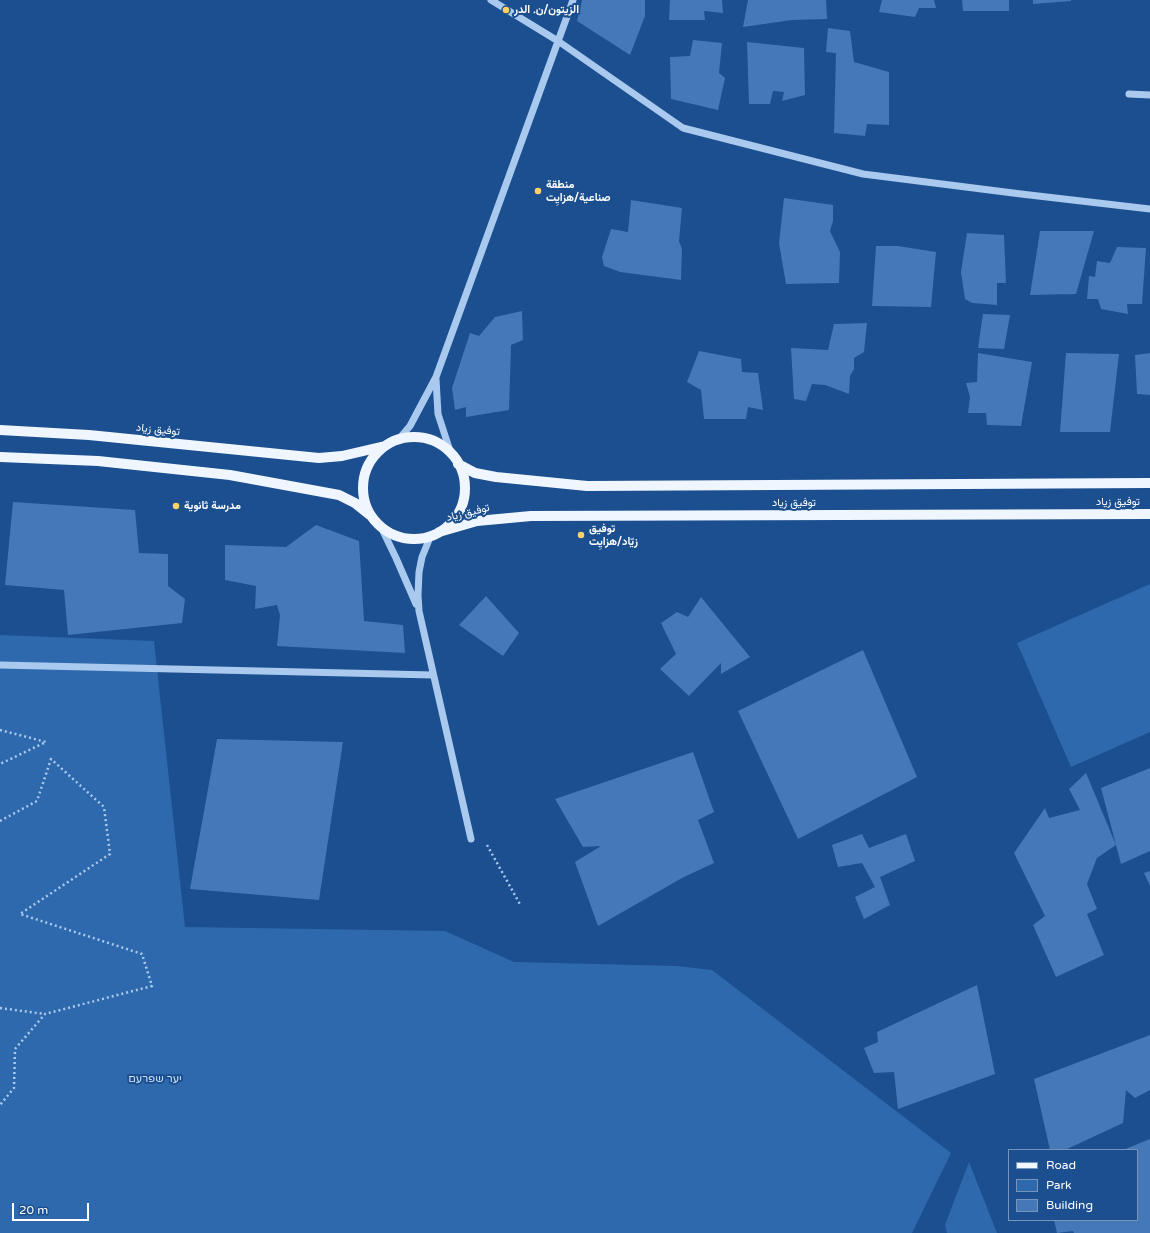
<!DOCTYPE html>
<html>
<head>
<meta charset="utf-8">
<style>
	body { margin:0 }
	#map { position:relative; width:1150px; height:1233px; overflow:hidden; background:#1b4f8f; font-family:"Varela Round",sans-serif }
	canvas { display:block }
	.legend { position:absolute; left:1008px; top:1149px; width:130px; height:72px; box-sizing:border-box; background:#1b4f8f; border:1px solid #7695bc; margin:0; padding:5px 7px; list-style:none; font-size:12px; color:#fff }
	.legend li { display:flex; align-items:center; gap:8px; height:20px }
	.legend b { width:20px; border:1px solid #7695bc }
	.scale { position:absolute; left:12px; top:1203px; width:77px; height:18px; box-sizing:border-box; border:2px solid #fff; border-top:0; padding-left:5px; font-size:12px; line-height:14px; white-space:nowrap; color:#fff; -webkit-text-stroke:3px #1b4f8f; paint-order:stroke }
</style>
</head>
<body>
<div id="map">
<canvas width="1150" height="1233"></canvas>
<ul class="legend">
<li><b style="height:5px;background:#f0f6ff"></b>Road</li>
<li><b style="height:11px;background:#2e69ad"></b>Park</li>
<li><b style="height:11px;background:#4478b7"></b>Building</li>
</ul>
<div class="scale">20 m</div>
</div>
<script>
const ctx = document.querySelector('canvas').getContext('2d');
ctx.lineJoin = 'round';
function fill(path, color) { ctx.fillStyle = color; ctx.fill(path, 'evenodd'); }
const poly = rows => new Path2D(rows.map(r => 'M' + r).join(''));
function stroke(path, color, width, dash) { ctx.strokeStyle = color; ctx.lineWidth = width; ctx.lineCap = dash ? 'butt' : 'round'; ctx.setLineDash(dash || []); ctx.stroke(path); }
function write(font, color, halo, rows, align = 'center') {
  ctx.font = font + ' "Varela Round",Vazirmatn,Heebo,sans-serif'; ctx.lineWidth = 4; ctx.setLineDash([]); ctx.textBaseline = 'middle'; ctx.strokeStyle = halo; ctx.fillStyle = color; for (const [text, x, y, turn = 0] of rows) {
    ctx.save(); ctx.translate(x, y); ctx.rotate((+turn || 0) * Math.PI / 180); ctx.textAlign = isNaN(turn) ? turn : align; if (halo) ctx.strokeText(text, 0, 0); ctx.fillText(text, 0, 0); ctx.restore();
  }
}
fill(poly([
	[1150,584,1150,732,1071,767,1017,643],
	[0,635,154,641,185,927,445,931,514,962,677,966,712,970,951,1153,912,1233,0,1233],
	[969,1162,997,1233,947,1233,945,1225]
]), '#2e69ad');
fill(poly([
	[582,0,645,0,645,16,630,55,577,21],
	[670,0,722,0,723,13,704,11,705,20,669,20],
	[748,0,826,0,827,19,792,20,743,27],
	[882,0,934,0,936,8,919,8,915,17,879,12],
	[962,0,1009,0,1009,11,963,11],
	[1033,0,1071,0,1071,1,1033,4],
	[828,28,850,31,854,62,889,72,889,125,867,124,865,136,834,133,836,53,826,52],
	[693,40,722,43,719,73,725,78,718,110,671,99,670,57,690,56],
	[747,42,804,48,805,95,782,101,784,92,773,91,770,104,749,104],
	[784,198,833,205,833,221,830,231,840,252,839,283,786,284,779,243],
	[631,200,682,208,679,241,682,249,681,280,620,272,604,266,602,257,611,229,628,232],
	[1040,231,1094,231,1076,294,1030,295],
	[967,233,1004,235,1006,283,997,283,997,305,972,303,965,299,961,272],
	[876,246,898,246,936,252,931,307,872,306],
	[1117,247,1146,248,1142,304,1127,304,1128,314,1101,309,1098,299,1087,299,1089,276,1095,277,1097,261,1110,263],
	[522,311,523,340,511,345,509,410,466,417,466,407,455,410,452,388,470,333,479,336,495,317],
	[983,314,1010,315,1004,349,978,348],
	[867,323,864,352,854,358,854,369,850,376,849,394,825,385,812,384,806,401,794,399,791,348,828,350,834,324],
	[699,351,741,359,742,372,758,373,763,410,748,407,746,419,704,419,701,390,687,382],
	[978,353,1032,362,1021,426,987,425,986,413,968,413,970,397,966,383,977,382],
	[1066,353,1119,354,1110,432,1060,432],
	[1150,353,1150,395,1137,394,1135,355],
	[13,502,135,510,139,553,168,554,168,586,185,599,182,623,68,635,64,590,5,585],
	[316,525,359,541,364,621,403,625,405,653,277,646,280,615,277,605,255,609,256,586,225,580,225,545,286,547],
	[486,596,519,633,503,656,459,625],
	[701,597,750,657,721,674,721,663,689,696,660,669,676,654,661,623,677,612,688,617],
	[863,650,917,777,798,839,738,711],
	[217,739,343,742,319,900,190,889],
	[693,752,714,812,698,820,714,863,682,878,598,926,575,862,601,846,583,847,555,799],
	[1150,768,1150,851,1121,864,1101,788],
	[1086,773,1116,845,1097,858,1087,884,1097,909,1087,914,1104,955,1056,977,1033,925,1045,916,1014,853,1045,808,1049,818,1080,810,1069,789],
	[862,834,869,848,906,834,915,861,880,877,890,905,864,919,855,897,875,887,862,863,838,867,832,845],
	[1150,871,1150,886,1144,873],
	[977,985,995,1074,898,1109,894,1072,874,1073,864,1048,878,1042,877,1032],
	[1150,1035,1150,1090,1135,1098,1126,1090,1123,1123,1065,1150,1050,1150,1034,1079],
	[1150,1139,1150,1233,1074,1233,1073,1231,1057,1233,1054,1220,1137,1220,1137,1150,1123,1150]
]), '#4478b7');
stroke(poly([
	[0,730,46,742,0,764],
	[0,821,37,801,51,759,104,807,110,854,20,914,142,954,152,986,45,1014,15,1049,14,1088,0,1105],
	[487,845,521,906],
	[0,1008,45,1014]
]), '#a9c9ee', 2.5, [2, 3]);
stroke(poly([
	[491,0,558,41,683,128,863,174,1021,194,1150,209],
	[1129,94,1150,95],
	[436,379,438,414,451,454],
	[398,440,410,426,436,377,573,0],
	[381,527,396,558,416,604],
	[431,535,422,557,419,572,418,595,419,611,471,839],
	[0,665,433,675]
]), '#a9c9ee', 7);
stroke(poly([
	[0,430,89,435,319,458,342,456,385,446],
	'363 488a51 51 0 1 1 102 0a51 51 0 1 1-102 0Z',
	[0,457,98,461,230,475,339,495,355,503,370,515],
	[458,464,475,473,496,477,587,486,1150,483],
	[439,532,477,521,531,516,1150,514]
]), '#f0f6ff', 10);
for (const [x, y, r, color] of [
	[506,10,4,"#ffd166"],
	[538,191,4,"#ffd166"],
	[176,506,4,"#ffd166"],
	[581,535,4,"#ffd166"]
]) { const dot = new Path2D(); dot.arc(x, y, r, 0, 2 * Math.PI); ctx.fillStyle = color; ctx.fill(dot); stroke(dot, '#1b4f8f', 1.5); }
write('bold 11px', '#fff', '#1b4f8f', [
	["الزيتون/ن. الدر",514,10],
	["منطقة",546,185],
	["صناعية/هزايِت",546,198],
	["مدرسة ثانوية",184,506],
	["توفيق",589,529],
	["زيّاد/هزايِت",589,542]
], 'left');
write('11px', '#fff', '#1b4f8f', [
	["توفيق زياد",158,430,6],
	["توفيق زياد",1118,502],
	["توفيق زياد",794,503],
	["توفيق زياد",468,513,-14]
]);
write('11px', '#cfe3fa', '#1b4f8f', [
	["יער שפרעם",155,1079]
]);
</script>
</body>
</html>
